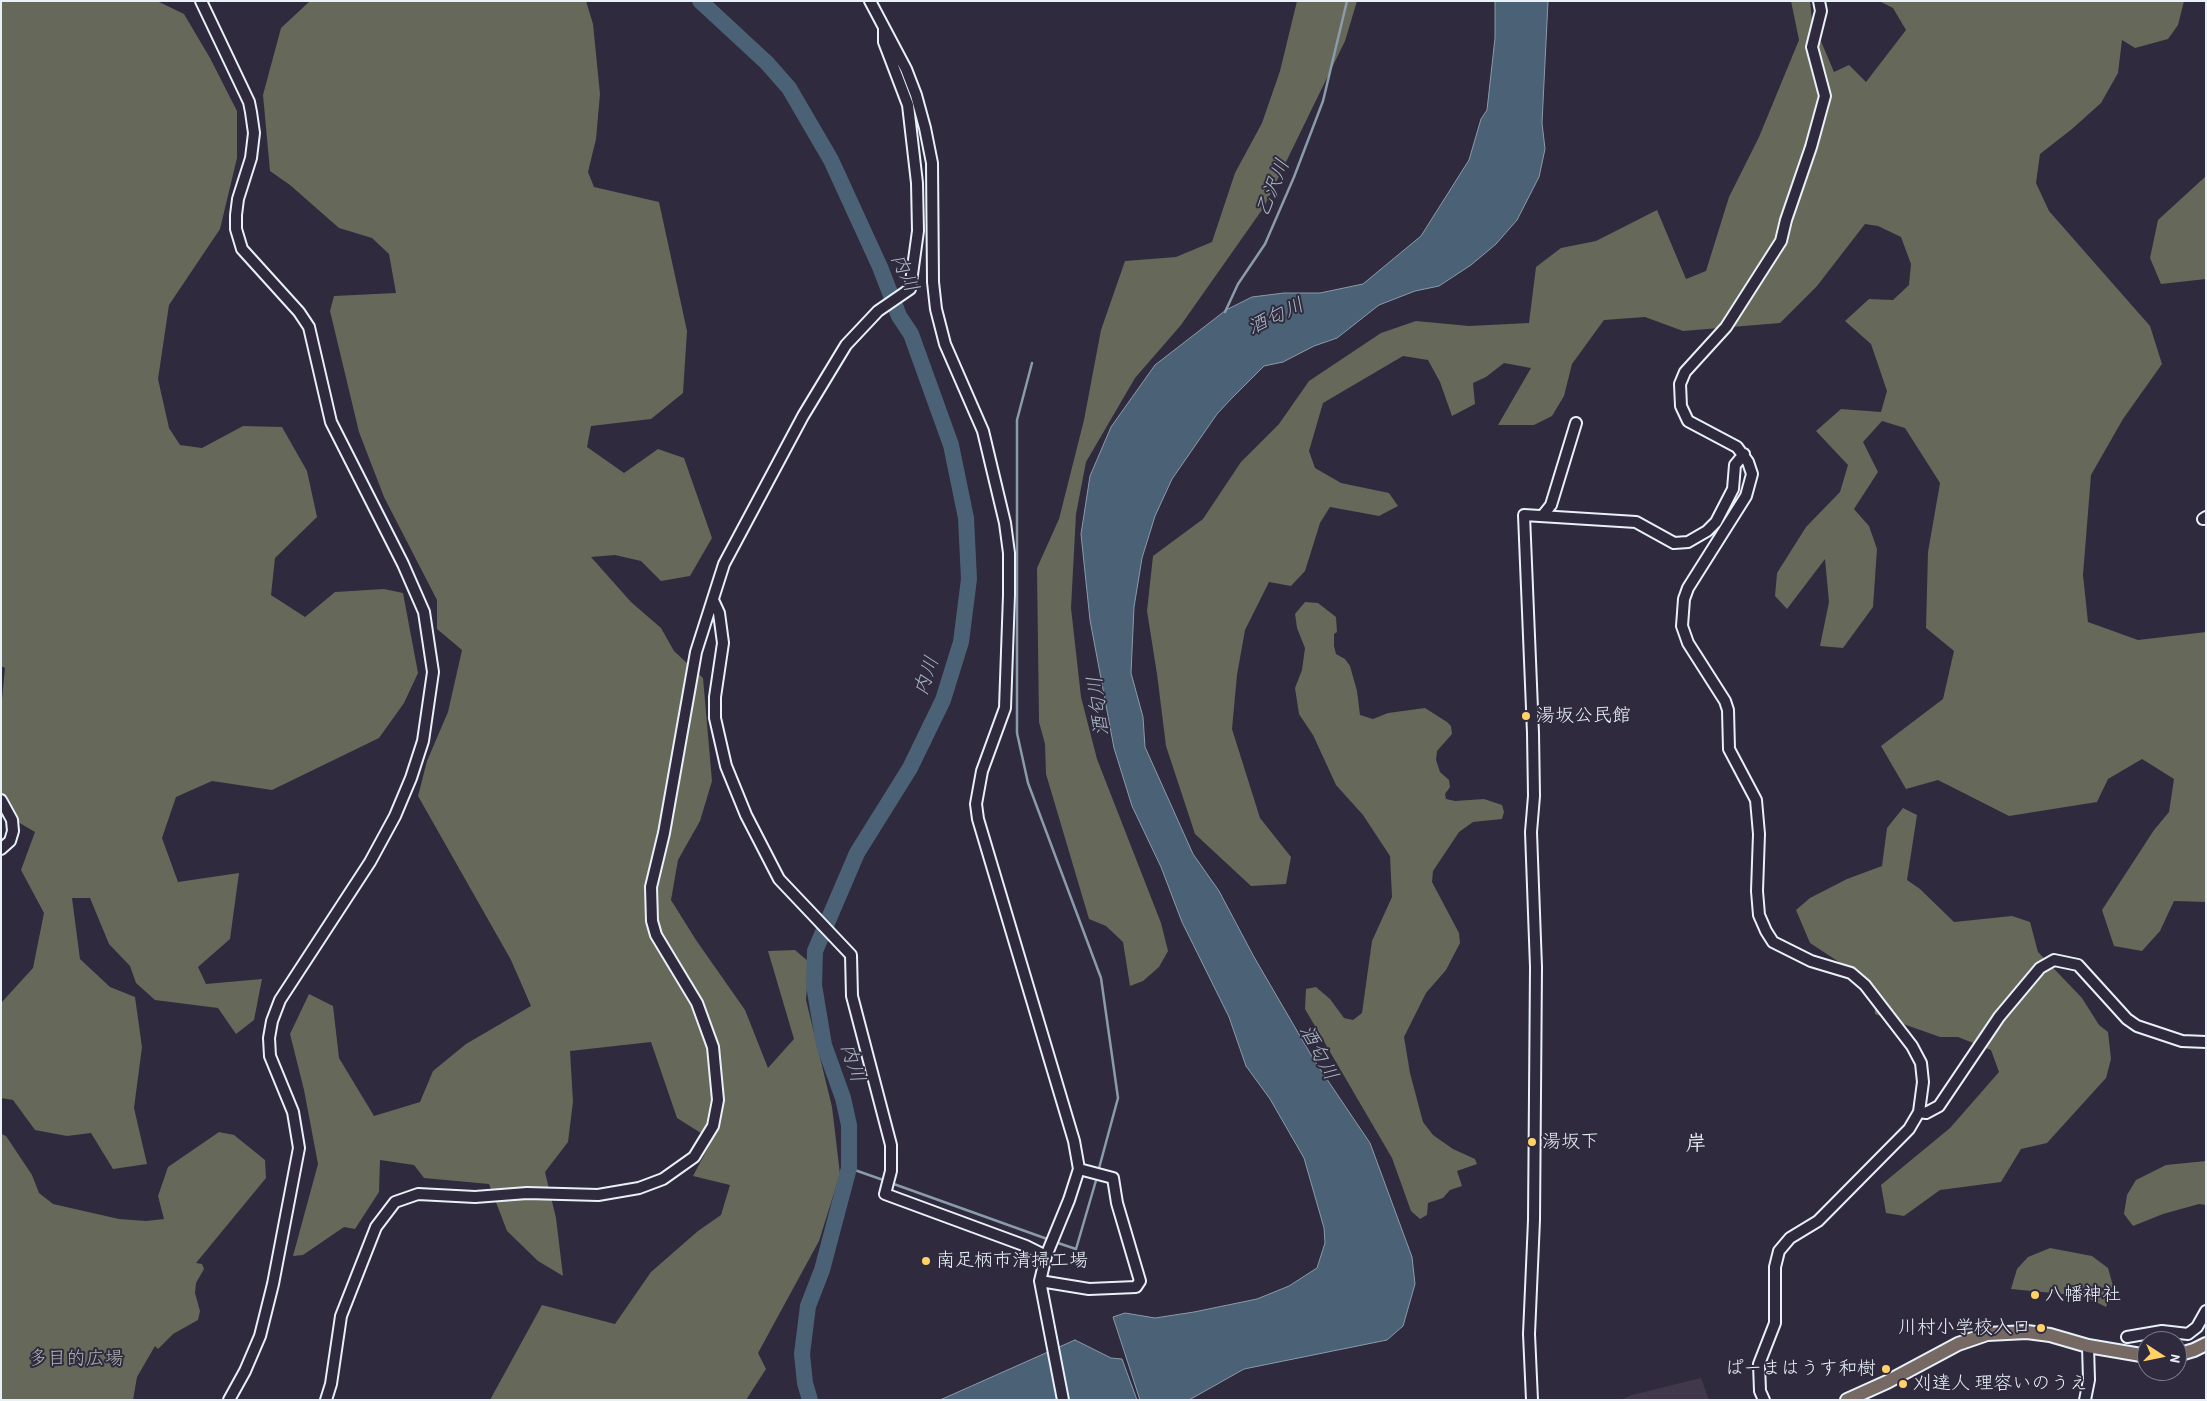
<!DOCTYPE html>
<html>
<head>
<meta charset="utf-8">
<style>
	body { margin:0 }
	#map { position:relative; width:2207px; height:1401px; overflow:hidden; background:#2f2a3d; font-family:"Patrick Hand",sans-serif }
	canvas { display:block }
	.frame { position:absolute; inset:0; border:2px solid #e8f1f8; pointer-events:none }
	.north { position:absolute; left:2137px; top:1331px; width:50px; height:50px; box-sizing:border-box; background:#2f2a3d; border:1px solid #797a88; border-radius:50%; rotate:101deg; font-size:14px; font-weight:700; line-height:20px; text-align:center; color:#e8f1f8 }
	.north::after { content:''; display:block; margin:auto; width:18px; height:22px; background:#ffd166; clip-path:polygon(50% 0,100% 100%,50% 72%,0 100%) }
</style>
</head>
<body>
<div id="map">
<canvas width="2207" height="1401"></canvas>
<div class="frame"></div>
<div class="north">N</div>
</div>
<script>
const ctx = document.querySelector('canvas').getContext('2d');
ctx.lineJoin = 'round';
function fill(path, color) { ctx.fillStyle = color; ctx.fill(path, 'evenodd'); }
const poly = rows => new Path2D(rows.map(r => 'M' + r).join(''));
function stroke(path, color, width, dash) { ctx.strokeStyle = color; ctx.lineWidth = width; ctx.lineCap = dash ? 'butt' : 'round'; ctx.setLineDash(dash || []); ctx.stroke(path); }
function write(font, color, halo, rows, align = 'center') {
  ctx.font = font + ' "Patrick Hand","Klee One",sans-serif'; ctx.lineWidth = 4; ctx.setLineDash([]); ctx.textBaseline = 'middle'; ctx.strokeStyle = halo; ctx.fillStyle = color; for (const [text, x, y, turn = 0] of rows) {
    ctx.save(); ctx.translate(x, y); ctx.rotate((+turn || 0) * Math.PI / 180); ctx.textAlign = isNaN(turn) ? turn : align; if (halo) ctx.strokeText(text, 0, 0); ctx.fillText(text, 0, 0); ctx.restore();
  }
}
fill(poly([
	[1701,1378,1709,1400,1621,1400,1632,1395]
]), '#42384b');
fill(poly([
	[1,1,157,1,184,14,210,58,237,111,237,158,220,229,169,305,158,379,169,428,180,445,202,448,243,426,282,427,307,471,317,517,275,558,271,595,305,617,335,592,384,589,403,593,418,673,404,703,379,738,272,790,212,781,176,797,162,838,178,882,239,873,230,939,198,967,206,984,262,979,254,1020,236,1034,218,1008,155,1000,136,983,130,966,109,944,90,898,72,898,80,959,110,987,135,997,142,1047,134,1108,147,1164,113,1169,91,1133,67,1136,35,1130,13,1100,1,1098,1,1003,33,968,44,913,21,870,35,832,1,812,1,709,5,668,1,666],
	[310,1,586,1,593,24,600,94,596,139,588,172,594,187,659,202,687,331,683,393,651,419,591,426,587,447,624,473,658,449,684,458,712,538,690,576,661,581,641,561,615,555,591,557,631,602,661,628,674,651,703,678,712,781,700,821,678,860,671,900,696,940,745,1010,768,1068,794,1039,768,951,795,950,809,962,806,1000,832,1107,840,1174,819,1241,758,1353,766,1369,746,1400,490,1400,542,1305,615,1324,651,1272,698,1231,721,1215,730,1185,693,1176,712,1140,677,1118,651,1042,570,1051,573,1102,568,1142,545,1172,556,1218,563,1276,538,1261,507,1231,489,1184,424,1178,414,1165,380,1160,379,1192,355,1229,344,1227,303,1255,293,1256,318,1164,304,1090,290,1034,309,994,333,1006,339,1058,374,1116,420,1102,433,1071,466,1044,531,1006,511,960,418,796,427,761,448,712,462,650,437,629,437,600,384,497,359,432,330,311,334,296,396,293,389,254,372,238,339,228,290,185,270,171,263,95,281,28],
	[1297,1,1357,1,1345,41,1264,207,1181,325,1135,378,1086,462,1076,514,1071,608,1081,697,1097,759,1161,923,1168,951,1159,967,1143,981,1130,986,1123,942,1106,926,1089,919,1046,774,1045,744,1039,722,1037,568,1059,519,1084,420,1101,330,1125,261,1176,257,1212,242,1235,173,1262,123,1280,71],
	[1791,1,1810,1,1812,20,1834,72,1849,65,1866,82,1906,30,1893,8,1879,1,2184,1,2178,25,2168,39,2135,48,2122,40,2118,73,2101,103,2072,129,2040,154,2036,183,2049,211,2150,326,2162,364,2123,419,2091,475,2083,575,2088,622,2138,640,2206,632,2206,902,2174,901,2160,931,2142,951,2114,946,2102,910,2154,830,2169,812,2174,779,2142,759,2108,779,2097,802,2009,816,1938,780,1906,789,1881,746,1943,699,1954,651,1926,628,1928,552,1940,483,1905,428,1882,421,1863,442,1878,472,1854,509,1869,526,1877,549,1873,607,1843,648,1820,646,1829,602,1825,559,1787,609,1775,596,1777,573,1806,527,1840,492,1848,465,1816,431,1841,409,1881,412,1887,391,1871,344,1845,321,1869,299,1893,300,1909,285,1911,264,1901,237,1878,226,1865,224,1817,286,1780,323,1683,331,1645,317,1604,320,1572,364,1564,396,1552,416,1534,425,1498,425,1531,368,1504,363,1486,377,1473,383,1475,404,1452,416,1440,382,1428,360,1403,356,1323,403,1309,451,1315,468,1341,483,1389,493,1398,506,1379,516,1330,507,1320,523,1305,571,1291,586,1269,582,1245,630,1237,675,1232,729,1260,818,1291,857,1286,884,1251,886,1195,834,1166,746,1157,674,1147,611,1153,556,1203,519,1241,462,1279,424,1309,381,1381,333,1416,321,1469,326,1529,323,1536,267,1561,248,1596,241,1657,210,1686,279,1706,271,1729,197,1759,137,1799,40],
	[2206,176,2206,279,2161,284,2150,258,2158,220],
	[1305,602,1318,603,1336,617,1337,632,1334,634,1334,646,1336,654,1345,659,1350,666,1357,691,1360,715,1373,719,1388,713,1425,708,1447,722,1451,726,1452,734,1437,751,1436,760,1440,772,1449,780,1450,787,1445,794,1446,799,1455,801,1484,799,1502,805,1504,812,1502,819,1473,822,1459,832,1433,871,1432,882,1459,933,1460,943,1446,970,1426,993,1404,1037,1410,1073,1423,1122,1433,1135,1453,1149,1475,1159,1477,1164,1457,1171,1462,1186,1450,1190,1443,1198,1428,1203,1427,1215,1420,1219,1411,1211,1392,1158,1305,1009,1306,989,1316,987,1330,999,1344,1018,1353,1020,1362,1013,1372,941,1392,897,1390,856,1363,815,1336,785,1313,735,1299,714,1295,688,1302,670,1305,648,1297,628,1295,614],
	[1903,808,1917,815,1907,880,1920,889,1954,922,2012,916,2030,922,2038,952,2082,998,2099,1025,2108,1032,2111,1059,2106,1078,2047,1143,2021,1149,2001,1182,1940,1190,1904,1216,1886,1213,1881,1185,1950,1128,1999,1072,1991,1050,1958,1037,1940,1037,1875,1014,1874,985,1810,943,1796,910,1810,898,1847,879,1882,866,1887,828],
	[219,1132,234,1135,265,1160,266,1178,196,1263,202,1264,204,1269,196,1283,195,1293,200,1311,198,1320,173,1334,158,1349,155,1346,137,1377,133,1400,1,1400,1,1134,6,1136,32,1175,39,1193,53,1204,119,1219,146,1221,164,1219,158,1196,168,1167],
	[2206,1161,2206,1205,2199,1204,2163,1214,2133,1226,2124,1214,2127,1195,2136,1180,2166,1165],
	[2050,1248,2092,1256,2108,1268,2113,1286,2106,1307,2084,1296,2011,1289,2017,1269,2028,1257]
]), '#66685a');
const water = poly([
	[1495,1,1548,1,1542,123,1545,149,1539,177,1517,220,1496,244,1471,265,1439,286,1415,291,1379,305,1337,338,1314,346,1283,362,1264,366,1231,399,1217,414,1172,479,1155,516,1142,558,1134,607,1131,673,1143,717,1145,747,1193,854,1219,891,1254,957,1314,1060,1370,1143,1412,1257,1415,1284,1403,1326,1387,1340,1244,1369,1189,1400,1140,1400,1113,1317,1125,1313,1155,1318,1194,1312,1257,1299,1289,1286,1317,1268,1325,1243,1324,1228,1304,1158,1270,1099,1246,1066,1229,1017,1182,922,1161,867,1132,806,1114,748,1090,620,1081,534,1090,476,1111,427,1155,365,1226,310,1252,297,1284,293,1320,293,1363,284,1421,236,1469,160,1481,119,1487,110,1495,38,1495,1],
	[1075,1340,1111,1358,1122,1359,1137,1400,940,1400,1075,1340]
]);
fill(water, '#4b6176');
stroke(water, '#8a9baa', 1);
stroke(poly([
	[1225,312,1238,284,1265,244,1294,177,1323,101,1347,1],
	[1032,363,1017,420,1017,733,1028,783,1101,978,1118,1098,1098,1172],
	[849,1168,886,1181],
	[891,1183,1050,1240],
	[1055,1242,1076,1249,1097,1177]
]), '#8a9baa', 2.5);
stroke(poly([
	[700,1,767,63,789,88,831,160,880,267,899,316,911,334,951,445,966,518,969,579,961,642,943,700,910,768,857,853,815,951,814,985,824,1045,843,1098,849,1125,849,1168,822,1270,808,1306,802,1354,805,1383,810,1400]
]), '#4b6176', 16);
const minor = poly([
	[201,1,249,102,251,112,254,133,251,158,238,199,236,215,236,229,242,249,299,312,309,327,331,422,403,564,424,612,433,672,423,741,411,778,395,816,370,862,280,1000,272,1021,269,1038,270,1056,293,1112,299,1148,273,1284,260,1336,245,1371,229,1400],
	[870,1,906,69,916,95,925,128,932,163,933,282,936,309,945,344,983,431,1005,523,1009,553,1009,595,1005,708,982,771,976,804,978,819,1074,1141,1079,1169,1069,1200,1046,1256,1040,1281,1063,1400],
	[1543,515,1551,505,1576,423],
	[2203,519,2206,517],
	[713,600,719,613,723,643,715,697,715,718,726,766,746,815,779,879,851,955,852,996,891,1145,891,1171,885,1194,1026,1246,1046,1256],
	[1,800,12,820,13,831,10,841,1,849],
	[1919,1112,1926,1113,1939,1106,1999,1017,2040,968,2054,960,2078,965,2127,1019,2137,1026,2182,1041,2206,1042],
	[1040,1281,1089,1289,1136,1287,1140,1281,1117,1203,1113,1178,1079,1169],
	[2127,1337,2162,1331,2188,1334,2197,1327,2206,1311],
	[326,1400,331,1384,341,1316,376,1227,395,1202,418,1194,475,1197,527,1193,598,1195,639,1188,663,1179,694,1157,713,1126,718,1100,713,1047,697,1003,656,935,652,921,651,887,664,833,696,652,724,564,803,416,846,345,878,311,910,289,918,231,917,183,908,105,884,42,884,29],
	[1532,1400,1529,1334,1534,1220,1536,967,1531,832,1534,796,1533,733,1524,515,1636,522,1674,543,1688,542,1707,531,1716,522,1733,489,1735,465,1744,454],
	[1764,1400,1760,1391,1759,1364,1775,1323,1775,1267,1779,1251,1790,1238,1818,1221,1909,1129,1919,1112,1923,1082,1921,1063,1912,1046,1865,985,1851,973,1811,961,1773,942,1766,931,1759,915,1757,891,1759,834,1756,800,1729,749,1728,710,1725,701,1688,643,1682,626,1684,599,1688,588,1746,496,1752,474,1748,462,1737,447,1688,421,1681,406,1680,384,1685,372,1726,327,1781,241,1786,220,1811,147,1825,96,1812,47,1821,11,1819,1],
	[2085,1400,2089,1380,2088,1346]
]);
const major = poly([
	[2177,1355,2194,1350,2206,1344],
	[1847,1400,1887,1382,1958,1344,1987,1334,2027,1332,2050,1335,2088,1346,2147,1356]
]);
stroke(minor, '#e8f1f8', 14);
stroke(major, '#e8f1f8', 16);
stroke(minor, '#2f2a3d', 10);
stroke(major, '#766964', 12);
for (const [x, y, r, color] of [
	[1526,716,5,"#ffd166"],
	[1532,1142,5,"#ffd166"],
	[926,1261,5,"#ffd166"],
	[2035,1295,5,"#ffd166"],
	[2041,1328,5,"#ffd166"],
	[1886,1369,5,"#ffd166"],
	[1903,1384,5,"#ffd166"]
]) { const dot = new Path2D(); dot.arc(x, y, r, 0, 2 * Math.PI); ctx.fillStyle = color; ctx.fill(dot); stroke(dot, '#2f2a3d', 2); }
write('19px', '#e8f1f8', '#2f2a3d', [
	["湯坂公民館",1536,716],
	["湯坂下",1542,1142],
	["南足柄市清掃工場",936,1261],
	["八幡神社",2045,1295],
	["川村小学校入口",2031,1328,"right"],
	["ぱーまはうす和樹",1876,1369,"right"],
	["刈達人 理容いのうえ",1913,1384]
], 'left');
write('19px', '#aeb3b1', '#2f2a3d', [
	["多目的広場",76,1359]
]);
write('italic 20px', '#a9b7c4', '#2f2a3d', [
	["乙沢川",1273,188,-68],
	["内川",904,273,66],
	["酒匂川",1276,317,-25],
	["内川",927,676,-71],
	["酒匂川",1099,706,-97],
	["酒匂川",1318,1053,62],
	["内川",852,1063,73]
]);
write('bold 21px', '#e8f1f8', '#2f2a3d', [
	["岸",1696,1144]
]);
</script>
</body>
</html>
